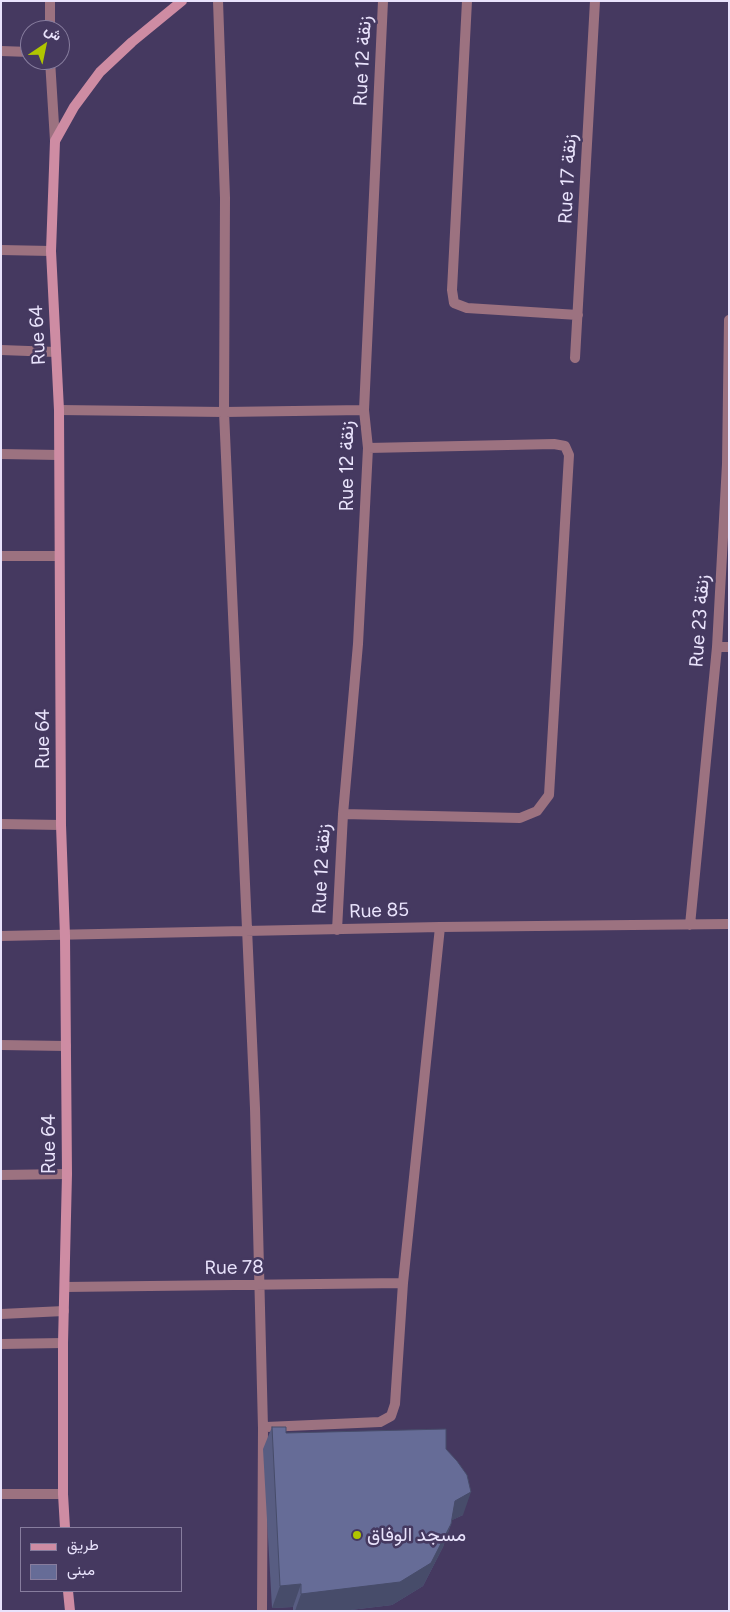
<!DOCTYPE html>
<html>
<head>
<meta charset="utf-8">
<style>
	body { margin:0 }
	#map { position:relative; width:730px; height:1612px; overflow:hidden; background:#453960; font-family:Figtree,Vazirmatn,sans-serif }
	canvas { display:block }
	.frame { position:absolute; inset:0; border:2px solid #e9e3fc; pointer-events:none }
	.legend { position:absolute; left:20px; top:1527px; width:162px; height:65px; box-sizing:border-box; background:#453960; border:1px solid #877d9e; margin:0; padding:6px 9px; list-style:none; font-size:15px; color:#e9e3fc }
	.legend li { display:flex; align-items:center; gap:10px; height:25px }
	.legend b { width:25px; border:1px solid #877d9e }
	.north { position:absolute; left:20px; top:20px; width:50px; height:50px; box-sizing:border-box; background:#453960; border:1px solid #877d9e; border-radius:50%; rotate:34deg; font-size:14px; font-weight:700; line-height:20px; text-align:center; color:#e9e3fc }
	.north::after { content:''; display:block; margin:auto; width:18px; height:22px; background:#b0c500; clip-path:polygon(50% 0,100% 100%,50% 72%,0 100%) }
</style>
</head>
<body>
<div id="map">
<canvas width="730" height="1612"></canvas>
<div class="frame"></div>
<ul class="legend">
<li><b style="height:6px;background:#ce8ca3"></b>طريق</li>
<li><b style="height:14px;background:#666c97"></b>مبنى</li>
</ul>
<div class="north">ش</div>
</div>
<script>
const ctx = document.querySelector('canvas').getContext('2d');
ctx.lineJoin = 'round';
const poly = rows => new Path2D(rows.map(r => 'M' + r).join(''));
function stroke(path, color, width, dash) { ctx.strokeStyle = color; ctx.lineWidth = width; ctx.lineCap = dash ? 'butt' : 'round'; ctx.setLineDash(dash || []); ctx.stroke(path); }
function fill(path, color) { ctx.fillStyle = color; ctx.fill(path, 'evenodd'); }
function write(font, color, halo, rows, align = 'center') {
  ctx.font = font + ' Figtree,Vazirmatn,sans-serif'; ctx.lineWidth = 5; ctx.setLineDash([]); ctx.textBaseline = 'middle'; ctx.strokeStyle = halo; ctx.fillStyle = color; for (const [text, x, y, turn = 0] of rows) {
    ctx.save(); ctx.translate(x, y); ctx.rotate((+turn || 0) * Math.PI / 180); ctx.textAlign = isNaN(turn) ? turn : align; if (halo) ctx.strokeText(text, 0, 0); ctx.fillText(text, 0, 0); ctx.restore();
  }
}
stroke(poly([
	[218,1,225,198,224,412,255,1108,263,1428,262,1611],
	[467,1,452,290,454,303,467,308,578,315],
	[50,30,50,1],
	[1,51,30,52],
	[50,60,55,141],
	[1,250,51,251],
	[1,350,56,352],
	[575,358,595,1],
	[59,410,224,412,364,410],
	[1,454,59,455],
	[1,556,59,556],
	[717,647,729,647],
	[343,814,520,818,537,811,549,795,569,455,565,446,554,444,368,448],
	[1,824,61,825],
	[690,925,717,647,727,464,729,320],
	[337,930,343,814,358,644,368,448,364,410,383,1],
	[1,936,440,927,729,924],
	[1,1045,66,1046],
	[1,1175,67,1174],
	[65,1287,403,1283],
	[1,1314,64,1311],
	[1,1344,63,1343],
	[266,1427,380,1422,391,1416,395,1404,403,1283,440,927],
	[1,1494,63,1494]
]), '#9c7280', 10);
stroke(poly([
	[65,1528,63,1494,63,1343,67,1174,65,936,61,825,59,410,51,251,55,141,74,107,100,72,132,42,182,1],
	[68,1591,70,1611]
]), '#ce8ca3', 10);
fill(poly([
	[272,1427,286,1433,446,1449,463,1515,452,1520,451,1524,443,1547,423,1586,392,1605,342,1611,293,1611,293,1607,272,1608,263,1449]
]), '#585d82');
fill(poly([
	[471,1492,463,1515,446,1523,455,1501],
	[451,1524,443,1547,423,1586,392,1605,342,1611,295,1611,301,1594],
	[301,1584,293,1607,272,1608,280,1586]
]), '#474c6a');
const building = poly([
	[272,1427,286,1427,286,1433,446,1429,446,1449,457,1461,467,1475,471,1492,455,1501,451,1524,431,1563,400,1582,301,1594,301,1584,280,1586,272,1427]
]);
fill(building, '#666c97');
stroke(building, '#474c6a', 1);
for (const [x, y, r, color] of [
	[357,1535,5,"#b0c500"]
]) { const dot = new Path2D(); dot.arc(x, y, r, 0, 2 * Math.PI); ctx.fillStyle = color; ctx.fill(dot); stroke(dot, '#453960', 2); }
write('19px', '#e9e3fc', '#453960', [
	["Rue 12 زنقة",363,61,-87],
	["Rue 17 زنقة",568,179,-87],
	["Rue 64",38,335,-93],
	["Rue 12 زنقة",347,466,-90],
	["Rue 23 زنقة",700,621,-86],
	["Rue 64",43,739,-90],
	["Rue 12 زنقة",322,869,-87],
	["Rue 85",379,911,-2],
	["Rue 64",49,1144,-90],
	["Rue 78",234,1268,-1]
]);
write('19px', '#e9e3fc', '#453960', [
	["مسجد الوفاق",367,1535]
], 'left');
</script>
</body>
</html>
